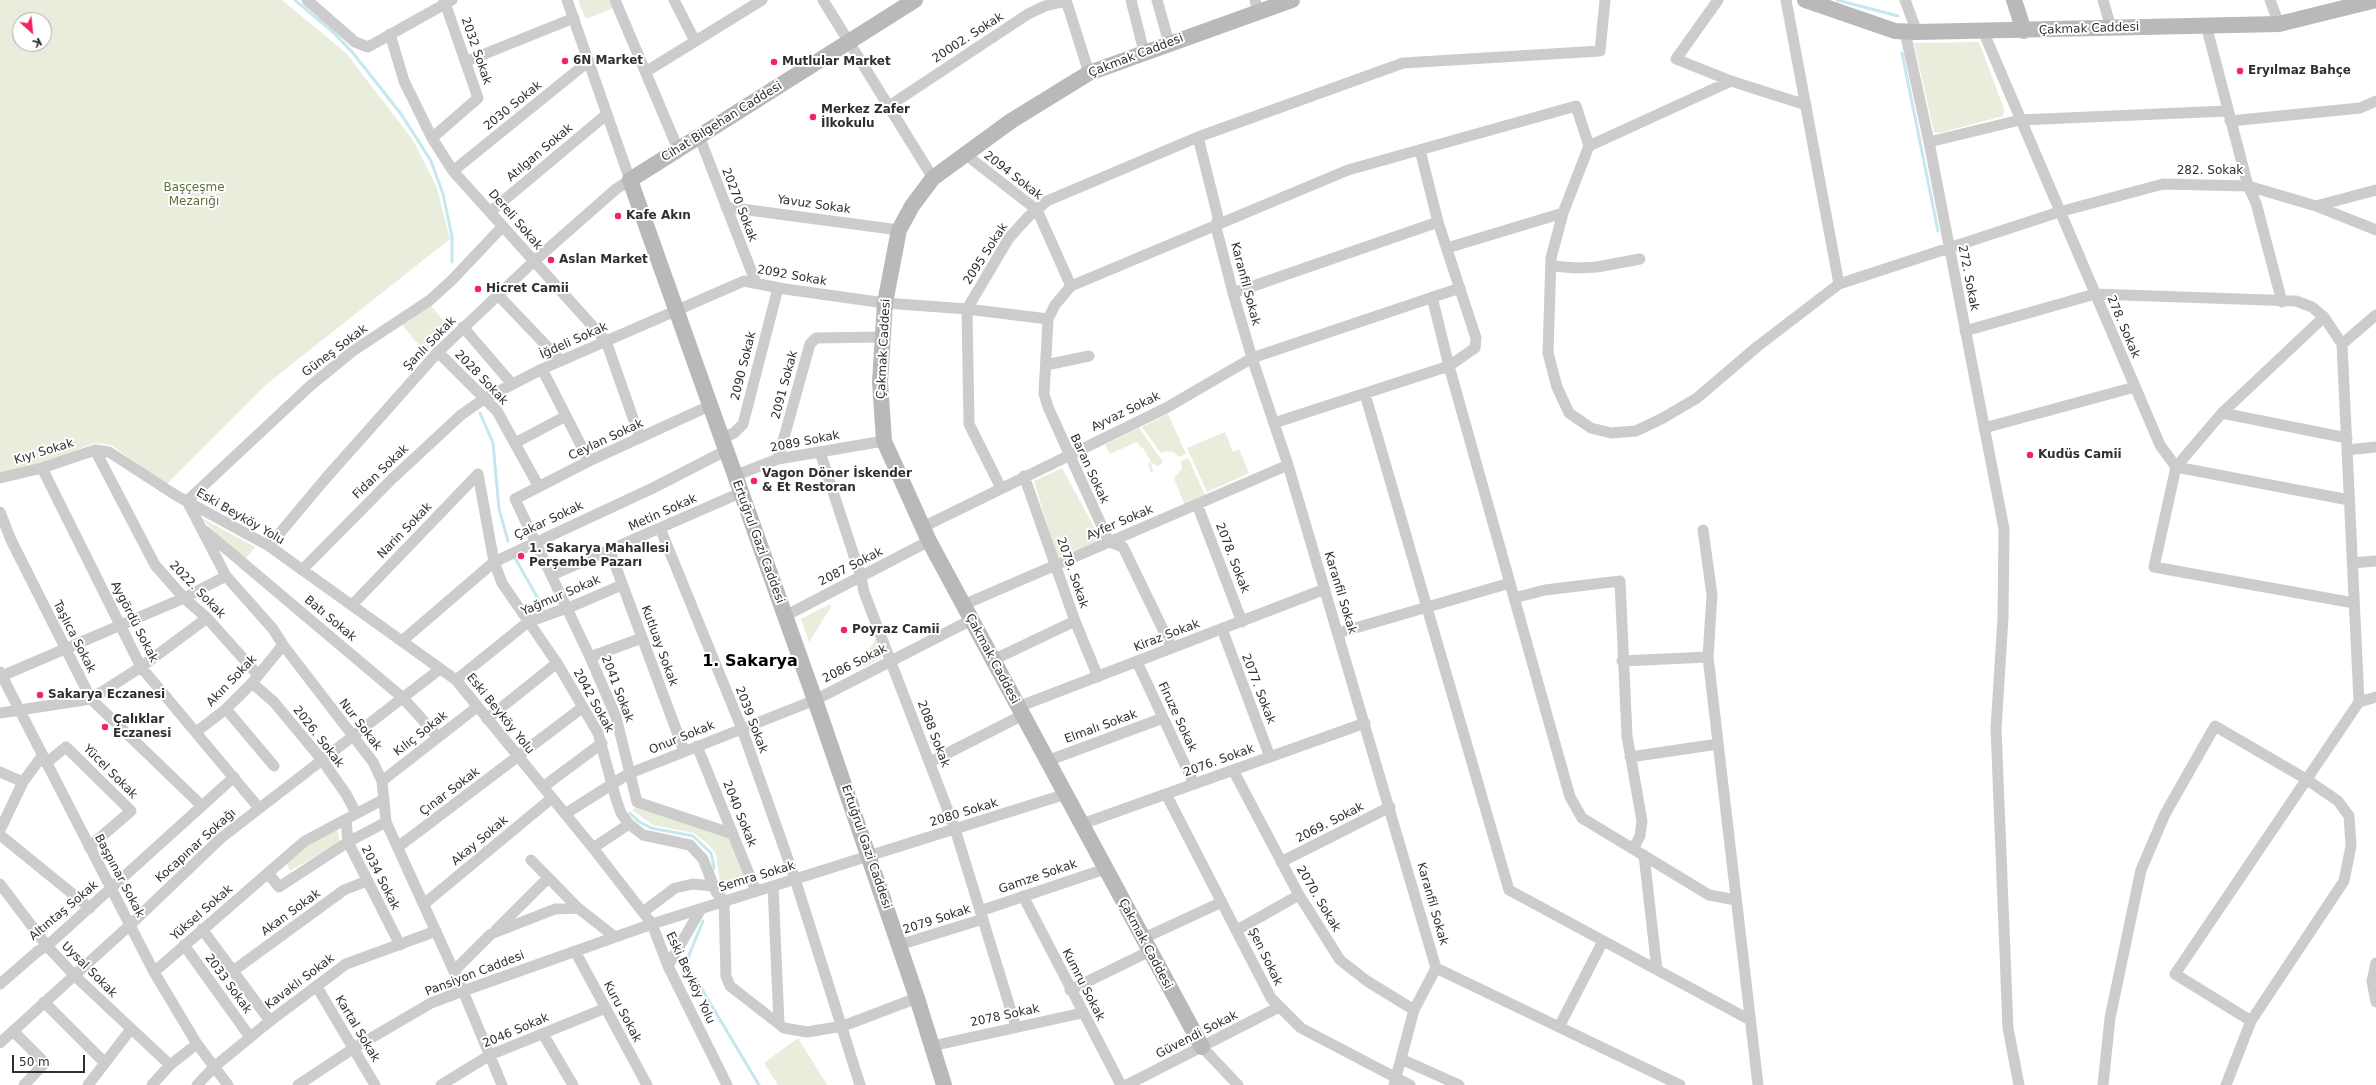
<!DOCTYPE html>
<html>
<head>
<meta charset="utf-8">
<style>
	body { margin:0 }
	#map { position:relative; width:2376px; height:1085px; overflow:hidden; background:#fff; font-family:"DejaVu Sans",sans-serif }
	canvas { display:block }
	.north { position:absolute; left:12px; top:12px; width:40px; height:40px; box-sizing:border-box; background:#fff; border:1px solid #acacac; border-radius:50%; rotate:153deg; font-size:11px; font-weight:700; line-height:16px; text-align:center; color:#2f2f2f }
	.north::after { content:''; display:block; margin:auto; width:14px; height:18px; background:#f2245e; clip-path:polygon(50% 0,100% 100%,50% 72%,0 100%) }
	.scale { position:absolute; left:12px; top:1055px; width:73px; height:18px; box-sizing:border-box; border:2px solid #2f2f2f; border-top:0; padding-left:5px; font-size:12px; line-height:14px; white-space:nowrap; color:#2f2f2f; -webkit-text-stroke:3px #fff; paint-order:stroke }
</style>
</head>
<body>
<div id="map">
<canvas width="2376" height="1085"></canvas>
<div class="north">K</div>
<div class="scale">50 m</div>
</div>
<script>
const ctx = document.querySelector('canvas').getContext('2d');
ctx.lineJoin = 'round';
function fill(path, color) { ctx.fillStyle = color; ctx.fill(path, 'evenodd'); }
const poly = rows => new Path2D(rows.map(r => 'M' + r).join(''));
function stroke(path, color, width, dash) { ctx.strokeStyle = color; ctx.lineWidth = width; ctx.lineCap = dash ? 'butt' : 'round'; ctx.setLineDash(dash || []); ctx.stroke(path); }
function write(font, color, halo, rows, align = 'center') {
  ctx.font = font + ' "DejaVu Sans",sans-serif'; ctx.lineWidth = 4; ctx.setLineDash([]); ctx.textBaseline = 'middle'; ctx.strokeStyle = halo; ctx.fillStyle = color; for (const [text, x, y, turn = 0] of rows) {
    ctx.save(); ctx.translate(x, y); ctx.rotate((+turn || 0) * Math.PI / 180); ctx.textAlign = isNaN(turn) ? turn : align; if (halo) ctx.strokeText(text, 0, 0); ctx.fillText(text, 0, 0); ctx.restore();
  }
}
fill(poly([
	[0,0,282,0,346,53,413,140,437,188,450,239,268,383,166,485,155,479,112,445,94,443,40,465,0,474],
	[20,20,44,20,44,44,20,44],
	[580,0,609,0,613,8,586,19,578,1],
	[1979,42,2004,109,2003,116,1939,133,1934,132,1914,43],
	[430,304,450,330,426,350,415,341,402,324],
	[1168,414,1186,454,1179,457,1173,452,1165,451,1161,453,1142,427],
	[1139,428,1163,462,1158,466,1151,463,1153,472,1151,473,1148,464,1151,462,1143,448,1141,448,1137,442,1110,454,1105,445],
	[1225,432,1233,452,1239,449,1249,473,1207,492,1187,448],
	[1188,458,1205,495,1184,504,1174,478,1182,469,1181,461],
	[1062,468,1100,538,1099,541,1057,557,1034,481],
	[200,517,255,547,245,560],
	[830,604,831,607,809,642,801,619],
	[877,637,883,654,881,658,864,667,861,663],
	[639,805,730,838,749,884,721,890,716,854,709,845,694,833,653,825,632,810],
	[337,829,340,842,290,871,287,864,313,841],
	[798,1038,827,1085,778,1085,764,1063]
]), '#e9eddb');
stroke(poly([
	[295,0,334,33,353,53,401,114,419,142,431,161,443,194,452,237,452,262],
	[1837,0,1898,16],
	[1902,53,1938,231],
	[480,413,493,443,499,509,508,541],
	[515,558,541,604],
	[630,813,638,821,651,828,693,836,711,853,714,867,712,872],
	[703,921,689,955,688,966,759,1085]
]), '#c6e7ee', 3);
stroke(poly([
	[307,0,355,42,368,47,452,0],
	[615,0,678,149],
	[674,0,695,41],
	[823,0,933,178],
	[1066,0,1089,73],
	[1131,0,1144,52],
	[1157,0,1169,43],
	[1255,0,1258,12],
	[1718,0,1676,59,1731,81,1806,105],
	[1786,0,1839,284],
	[1905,0,1917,32],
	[2103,0,2111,28],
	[2270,0,2279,24],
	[1983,31,2160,445,2176,467,2349,500],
	[1905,32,1929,142,2004,529,2003,617,1996,728,2008,1028,2019,1085],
	[390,34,404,81,432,138,453,171,606,341,640,438],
	[467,61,574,18],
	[647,71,762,0],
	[1731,81,1589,146,1563,213,1551,258,1548,353,1557,387,1569,413,1591,428,1611,433,1636,431,1663,418,1697,398,1758,346,1839,284,2059,212,2163,184,2248,186,2206,25],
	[889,106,1028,14,1045,6,1066,1],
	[2230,121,2360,108,2376,101],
	[699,136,756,283],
	[1198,137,1218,217,1216,227,1233,293,1252,358,1288,465,1436,968],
	[432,138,478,98,444,0],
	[1929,142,2020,120,2227,111],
	[965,154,1037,210,1071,286],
	[453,171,589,61],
	[2248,186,2316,206,2376,230],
	[2248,186,2256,203,2282,302],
	[2316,206,2376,190],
	[726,207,899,230],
	[490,212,607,114],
	[1447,248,1563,213],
	[1551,266,1577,268,1597,267,1640,259],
	[1233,293,1438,222],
	[498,295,561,361],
	[1432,297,1449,366,1570,797,1582,818,1709,895,1736,900],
	[463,327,512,384],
	[1965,331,2095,294,2296,301,2312,307,2324,317],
	[2342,344,2376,315],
	[438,352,497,411,539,487],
	[1046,365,1089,356],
	[542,369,589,461],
	[1365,394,1509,890,1750,1020],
	[709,406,589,461,515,499,590,657,616,717,637,802,733,834],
	[2222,413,2347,438],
	[1274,423,1449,366,1475,348,1476,338,1438,222,1420,150],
	[1984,428,2135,387],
	[721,438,734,433,743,424,778,288],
	[515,443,566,416],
	[95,450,155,565,184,598,207,618,258,675],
	[2347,450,2376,447],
	[820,452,861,577,864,592,955,829,1016,1027],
	[778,459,810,344,816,338,882,337],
	[42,468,141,667,259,808],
	[478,474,494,562,502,583,557,663,598,733,616,799,621,813,629,824,643,835,690,845,703,859,716,892,724,901,726,976,730,986,784,1028,807,1032,843,1026,917,998],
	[734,476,778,459,884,441],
	[1024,476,1075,621,1098,677],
	[0,478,42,468,95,450,109,452,177,496,269,546,456,680,593,848,652,924,668,966,727,1085],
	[1001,488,969,424,967,309,1009,238,1028,217,1047,201,1198,137,1403,63,1600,51,1605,0],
	[1197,504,1242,622],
	[0,512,11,540,91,699,201,805],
	[923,527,1166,408,1252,358,1460,288],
	[660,528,742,729,795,879,860,1085],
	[1703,530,1712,595,1708,657,1758,1085],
	[205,531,403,698,438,737],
	[269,546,326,478,438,352,533,262,616,189,630,180,567,0],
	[610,551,684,751],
	[2352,563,2376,561],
	[302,570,393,478,461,415,484,399,542,369,744,281,785,289,885,303,967,309,1048,319],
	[552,575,740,493],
	[1514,598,1545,590,1620,581,1627,736,1642,821,1640,836,1633,849],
	[352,605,478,474],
	[963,605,1288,465],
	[573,606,622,585],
	[785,616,929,541],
	[1222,629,1270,757],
	[1338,633,1510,583],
	[402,641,494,562,653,488,725,451],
	[1172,648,1123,547,1109,542,1048,407,1044,394,1048,319,1055,305,1071,286,1348,170,1576,106,1589,146],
	[590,657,642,638],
	[993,660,1075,621],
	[1622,661,1708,657],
	[1137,662,1194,784],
	[0,672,154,972,197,1044,228,1085],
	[2,676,184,598,226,576],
	[456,680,528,622,564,609],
	[252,683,274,702,322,760,346,794,356,813],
	[2359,702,2376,697],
	[1018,707,1325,589],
	[226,709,274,766],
	[0,713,91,699,141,667,207,618],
	[487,719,557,663],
	[196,732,226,709,252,683,283,645],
	[697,746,756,891],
	[1630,757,1718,744],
	[1047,761,1163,718],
	[930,762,1023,715],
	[46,763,66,747,131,811,89,847],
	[1233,770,1299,895,1340,960,1367,981,1414,1010],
	[0,772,23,782],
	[382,781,477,707],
	[543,787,602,743],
	[1166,794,1271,998,1301,1028,1410,1085],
	[384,799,305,841,268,873,279,887,348,842,386,822],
	[565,814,628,774,815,700,971,620],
	[346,820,348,842,400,945],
	[1082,824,1365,723],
	[0,830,23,782,42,756],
	[0,835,90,908],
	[398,847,583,707],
	[593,848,629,824],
	[1644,855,1657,970],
	[531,860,578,908],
	[1281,862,1390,807],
	[0,884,47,946,74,975,170,1065],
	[773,886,779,1024],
	[1023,896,1121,1085],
	[424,904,552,798],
	[980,911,1105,869],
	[643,912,675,888,693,884,713,886],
	[202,929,270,1021],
	[496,930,548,878],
	[1237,930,1299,895],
	[1142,939,1222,902],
	[184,945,250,1037],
	[899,945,983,919],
	[575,951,647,1085],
	[2376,963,2372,981,2376,1002],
	[668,966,701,909],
	[1436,968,1680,1085],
	[233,971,344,890,367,881],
	[454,971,491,934,555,909,578,908,615,937],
	[154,972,268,873],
	[0,984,38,951,47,946,234,777],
	[317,987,375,1085],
	[1070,990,1148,952],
	[44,1002,105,1063],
	[2251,1021,2175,974,2359,702,2342,344,2324,317,2222,413,2176,467,2154,567,2354,603],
	[1559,1027,1603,941],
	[13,1031,45,1063,24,1085],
	[543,1034,573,1085],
	[0,1043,130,925,221,838,440,669],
	[932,1046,1082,1013],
	[1202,1047,1238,1085],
	[1401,1059,1459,1085],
	[88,1085,131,1029],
	[152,1085,170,1065,197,1044],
	[197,1085,214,1067,270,1021,346,964,436,931],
	[298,1085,354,1048,431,1003,463,991,652,924,1066,794],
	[441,1085,490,1055,606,1008],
	[502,1085,463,991,386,822,382,781,373,762,283,645,273,629,226,576,187,501,310,386,353,351,430,300,452,280,503,226],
	[1127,1085,1279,1007],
	[1394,1085,1414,1010,1436,968],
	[2103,1085,2110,1018,2141,870,2165,814,2215,726,2306,779,2338,801,2349,816,2351,846,2344,881,2251,1021,2226,1085]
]), '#ccc', 11);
stroke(poly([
	[915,0,630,180,815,700,917,998,944,1085],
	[1805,0,1895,31,1917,32,2279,24,2376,0],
	[2014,0,2024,31],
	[1202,1047,929,541,884,441,880,382,885,303,899,230,912,206,933,178,1011,121,1089,73,1292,0]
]), '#b9b9b9', 16);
stroke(poly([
	[564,609,573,606]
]), '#ccc', 11);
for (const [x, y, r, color] of [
	[565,61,4,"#f2245e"],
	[774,62,4,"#f2245e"],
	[2240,71,4,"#f2245e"],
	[813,117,4,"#f2245e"],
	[618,216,4,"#f2245e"],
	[551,260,4,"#f2245e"],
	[478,289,4,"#f2245e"],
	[2030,455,4,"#f2245e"],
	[754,481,4,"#f2245e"],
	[521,556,4,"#f2245e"],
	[844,630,4,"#f2245e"],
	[40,695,4,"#f2245e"],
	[105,727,4,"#f2245e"]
]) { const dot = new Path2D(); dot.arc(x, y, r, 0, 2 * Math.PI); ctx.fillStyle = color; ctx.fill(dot); stroke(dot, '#fff', 1.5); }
write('12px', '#2f2f2f', '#fff', [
	["Çakmak Caddesi",2089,29,-2],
	["20002. Sokak",968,38,-33],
	["2032 Sokak",476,51,71],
	["Çakmak Caddesi",1136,56,-21],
	["2030 Sokak",513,106,-39],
	["Cihat Bilgehan Caddesi",722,122,-32],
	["Atılgan Sokak",540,153,-40],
	["282. Sokak",2210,171],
	["2094 Sokak",1013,176,38],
	["20270 Sokak",739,205,69],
	["Yavuz Sokak",814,205,8],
	["Dereli Sokak",515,220,49],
	["2095 Sokak",986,254,-57],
	["2092 Sokak",792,276,10],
	["272. Sokak",1968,278,79],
	["Karanfil Sokak",1245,284,75],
	["278. Sokak",2123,327,67],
	["İğdeli Sokak",574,341,-24],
	["Şanlı Sokak",430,344,-46],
	["Çakmak Caddesi",884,349,-87],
	["Güneş Sokak",335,351,-37],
	["2090 Sokak",744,366,-76],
	["2028 Sokak",481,378,46],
	["2091 Sokak",785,385,-75],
	["Ayvaz Sokak",1126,412,-26],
	["Ceylan Sokak",606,440,-25],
	["2089 Sokak",805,442,-11],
	["Kıyı Sokak",44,452,-17],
	["Baran Sokak",1089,469,65],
	["Fidan Sokak",381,472,-44],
	["Metin Sokak",663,513,-24],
	["Eski Beyköy Yolu",240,517,30],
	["Çakar Sokak",549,521,-25],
	["Ayfer Sokak",1120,523,-23],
	["Narin Sokak",405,531,-46],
	["Ertuğrul Gazi Caddesi",758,542,70],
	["2078. Sokak",1232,558,69],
	["2087 Sokak",851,567,-27],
	["2079. Sokak",1072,573,71],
	["2022. Sokak",197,590,46],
	["Karanfil Sokak",1340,593,73],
	["Yağmur Sokak",561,596,-23],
	["Batı Sokak",330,619,40],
	["Aygördü Sokak",134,622,63],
	["Kiraz Sokak",1167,636,-21],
	["Taşlıca Sokak",74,637,63],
	["Kutluay Sokak",659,646,70],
	["Çakmak Caddesi",992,659,62],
	["2086 Sokak",855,664,-27],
	["Akın Sokak",232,681,-46],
	["2041 Sokak",617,689,69],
	["2077. Sokak",1258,689,69],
	["2042 Sokak",593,701,61],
	["Eski Beyköy Yolu",500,714,51],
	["Firuze Sokak",1177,717,65],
	["2039 Sokak",751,720,69],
	["Nur Sokak",360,725,52],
	["Elmalı Sokak",1101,727,-20],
	["Kılıç Sokak",421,734,-38],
	["2088 Sokak",933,734,69],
	["2026. Sokak",318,737,52],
	["Onur Sokak",682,738,-22],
	["2076. Sokak",1219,761,-20],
	["Yücel Sokak",110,772,45],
	["Çınar Sokak",450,792,-37],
	["2080 Sokak",964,813,-17],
	["2040 Sokak",739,814,68],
	["2069. Sokak",1330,823,-27],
	["Akay Sokak",480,841,-40],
	["Kocapınar Sokağı",196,846,-42],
	["Ertuğrul Gazi Caddesi",866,847,71],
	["Başpınar Sokak",119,876,62],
	["Semra Sokak",757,877,-17],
	["Gamze Sokak",1038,877,-19],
	["2034 Sokak",380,878,63],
	["2070. Sokak",1318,899,59],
	["Karanfil Sokak",1432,904,74],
	["Altıntaş Sokak",64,911,-40],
	["Yüksel Sokak",202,913,-41],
	["Akan Sokak",291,913,-36],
	["2079 Sokak",937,920,-18],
	["Çakmak Caddesi",1145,944,62],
	["Şen Sokak",1265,957,64],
	["Uysal Sokak",89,970,45],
	["Pansiyon Caddesi",475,974,-21],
	["Eski Beyköy Yolu",690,978,65],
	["Kavaklı Sokak",300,982,-37],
	["2033 Sokak",228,984,54],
	["Kumru Sokak",1083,985,63],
	["Kuru Sokak",622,1012,62],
	["2078 Sokak",1005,1016,-12],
	["Kartal Sokak",357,1029,59],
	["2046 Sokak",516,1031,-23],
	["Güvendi Sokak",1197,1035,-27]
]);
write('bold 12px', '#2f2f2f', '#fff', [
	["6N Market",573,61],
	["Mutlular Market",782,62],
	["Eryılmaz Bahçe",2248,71],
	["Merkez Zafer",821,110],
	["İlkokulu",821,124],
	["Kafe Akın",626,216],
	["Aslan Market",559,260],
	["Hicret Camii",486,289],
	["Kudüs Camii",2038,455],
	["Vagon Döner İskender",762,474],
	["& Et Restoran",762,488],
	["1. Sakarya Mahallesi",529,549],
	["Perşembe Pazarı",529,563],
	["Poyraz Camii",852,630],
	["Sakarya Eczanesi",48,695],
	["Çalıklar",113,720],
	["Eczanesi",113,734]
], 'left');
write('12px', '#5d6e39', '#fff', [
	["Başçeşme",194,188],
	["Mezarığı",194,202]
]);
write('bold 16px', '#000', '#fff', [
	["1. Sakarya",750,662]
]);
</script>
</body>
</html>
